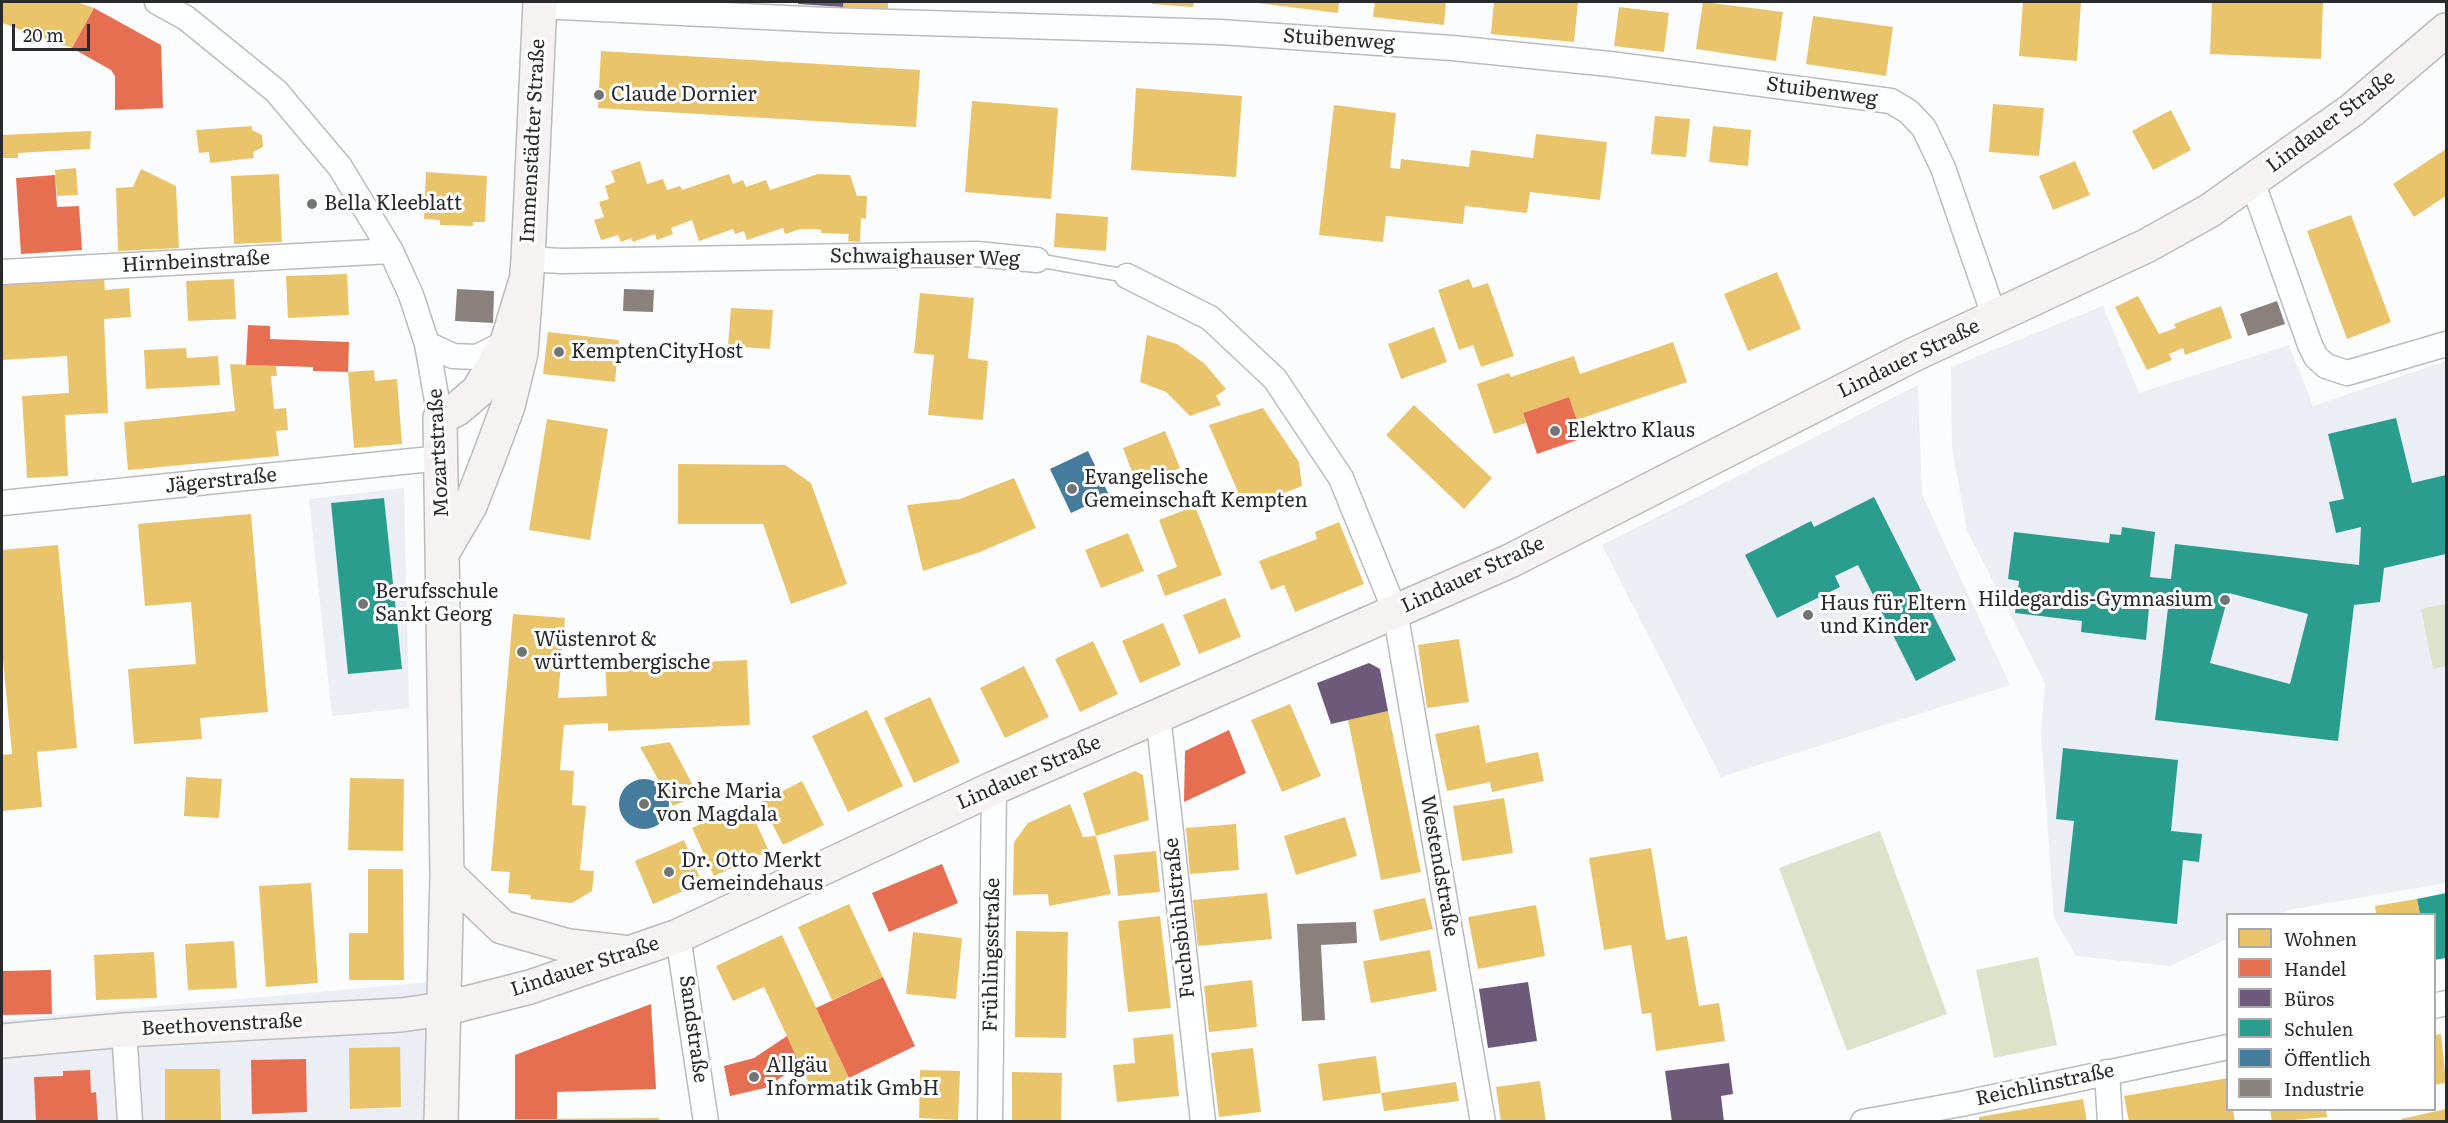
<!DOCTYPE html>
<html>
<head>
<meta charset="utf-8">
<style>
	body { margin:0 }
	#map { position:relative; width:2448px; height:1123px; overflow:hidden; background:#fbfcfe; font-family:Literata,serif }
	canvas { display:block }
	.frame { position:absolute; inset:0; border:3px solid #292a2d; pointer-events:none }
	.legend { position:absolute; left:2226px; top:913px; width:210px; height:198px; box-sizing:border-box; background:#fff; border:2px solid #a9aaab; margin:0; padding:8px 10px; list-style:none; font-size:18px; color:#292a2d }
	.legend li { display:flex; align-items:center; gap:12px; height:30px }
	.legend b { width:30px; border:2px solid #a9aaab }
	.scale { position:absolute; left:12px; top:24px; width:78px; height:27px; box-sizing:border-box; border:3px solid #292a2d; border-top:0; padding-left:8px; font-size:18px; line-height:21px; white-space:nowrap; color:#292a2d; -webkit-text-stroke:4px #fff; paint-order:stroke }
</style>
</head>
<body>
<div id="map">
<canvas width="2448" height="1123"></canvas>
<div class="frame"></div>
<ul class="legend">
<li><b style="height:16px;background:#e9c46a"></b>Wohnen</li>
<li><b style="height:16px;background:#e76f51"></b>Handel</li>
<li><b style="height:16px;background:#6d597a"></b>Büros</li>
<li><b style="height:16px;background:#2a9d8f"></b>Schulen</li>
<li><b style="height:16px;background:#457b9d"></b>Öffentlich</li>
<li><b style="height:16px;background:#8a817c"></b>Industrie</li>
</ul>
<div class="scale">20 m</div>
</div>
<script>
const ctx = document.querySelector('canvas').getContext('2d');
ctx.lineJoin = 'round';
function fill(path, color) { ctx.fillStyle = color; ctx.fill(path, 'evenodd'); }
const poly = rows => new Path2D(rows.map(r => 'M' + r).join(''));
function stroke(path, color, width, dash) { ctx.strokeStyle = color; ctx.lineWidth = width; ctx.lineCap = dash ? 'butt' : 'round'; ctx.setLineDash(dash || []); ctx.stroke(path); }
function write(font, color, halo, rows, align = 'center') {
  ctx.font = font + ' Literata,serif'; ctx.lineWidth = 6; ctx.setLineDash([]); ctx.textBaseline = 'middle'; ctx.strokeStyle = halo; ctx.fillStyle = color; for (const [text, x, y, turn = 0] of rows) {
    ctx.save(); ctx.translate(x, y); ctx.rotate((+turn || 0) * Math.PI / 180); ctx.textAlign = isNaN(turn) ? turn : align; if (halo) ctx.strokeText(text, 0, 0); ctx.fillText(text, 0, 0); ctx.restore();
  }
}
fill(poly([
	[2103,306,2139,393,2289,345,2313,406,2446,361,2446,883,2288,910,2279,914,2228,914,2227,939,2170,966,2076,956,2054,918,2041,732,2045,683,1967,530,1952,448,1951,367],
	[1918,385,1922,495,2010,685,1721,777,1602,545],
	[404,488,409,708,332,716,309,499],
	[431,982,427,1121,2,1122,2,1020]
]), '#ebeef5');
fill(poly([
	[2446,604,2446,666,2433,669,2421,609],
	[1880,831,1947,1014,1847,1051,1779,868],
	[2038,957,2057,1045,1994,1058,1976,970]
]), '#dbe4cb');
fill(poly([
	[2,2,77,2,94,8,72,48,2,23],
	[843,2,888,2,888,9,843,7],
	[1152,2,1194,2,1193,7,1152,4],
	[1249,2,1339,2,1338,13],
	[1375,2,1446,2,1444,25,1373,17],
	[1494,2,1578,2,1574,42,1491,34],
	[1703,2,1783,12,1776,61,1696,49],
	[2023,2,2081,2,2077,61,2019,56],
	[2212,2,2323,2,2321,59,2210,54],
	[1619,7,1669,13,1664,52,1614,46],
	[1813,16,1893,27,1886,76,1806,64],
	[601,51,920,70,916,127,598,108],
	[1136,88,1242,96,1236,177,1131,170],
	[972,101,1058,108,1051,199,965,192],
	[1993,104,2044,108,2039,156,1989,152],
	[1334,105,1396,113,1390,168,1400,169,1401,159,1469,167,1471,150,1533,158,1536,134,1607,142,1600,200,1530,192,1527,213,1465,206,1463,224,1386,216,1383,242,1319,235],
	[2171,110,2191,150,2153,170,2132,131],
	[1655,116,1690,119,1686,157,1651,154],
	[252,126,252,130,262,135,263,147,253,152,254,158,210,163,209,152,199,153,196,130],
	[1713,126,1751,130,1748,166,1709,162],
	[91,131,90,149,18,153,18,158,2,158,2,135],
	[2446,149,2446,196,2414,217,2393,184],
	[640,161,647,184,663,179,667,190,680,186,682,190,729,174,733,184,743,180,746,187,766,180,770,190,818,174,850,175,857,196,867,196,866,219,861,218,860,242,848,241,849,234,821,233,821,230,815,229,801,229,785,234,783,228,747,240,744,231,735,234,733,229,699,241,692,220,671,228,673,234,657,240,655,234,633,242,631,238,621,242,618,235,601,240,594,220,604,217,599,202,609,199,605,186,615,182,611,171],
	[2075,161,2090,195,2053,210,2039,176],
	[76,168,78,195,57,196,55,170],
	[141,169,176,186,179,248,118,251,116,188,133,187],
	[426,172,487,176,485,222,473,222,473,226,440,225,440,220,424,219],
	[279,174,282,242,234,244,231,176],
	[1056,213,1108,217,1106,251,1054,247],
	[2351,215,2391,322,2347,339,2307,231],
	[1777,272,1801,329,1748,351,1724,294],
	[347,274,349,315,288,318,286,276],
	[104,278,105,290,129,288,131,317,104,319,108,413,65,415,68,476,27,478,22,396,69,393,67,356,2,360,2,285],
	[234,279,236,319,188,321,186,281],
	[1469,279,1473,288,1488,283,1514,356,1481,367,1473,345,1459,350,1438,290],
	[920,293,974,298,968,358,988,361,983,420,928,415,934,355,914,353],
	[2138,296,2159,334,2176,328,2174,324,2221,306,2232,338,2185,355,2183,348,2169,354,2172,360,2147,370,2115,307],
	[731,308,773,310,770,349,728,346],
	[1434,327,1447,362,1401,379,1388,344],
	[548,332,619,340,615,382,543,374],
	[1147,335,1177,344,1204,363,1226,389,1216,396,1221,405,1190,416,1166,392,1140,382],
	[1673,342,1687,382,1577,420,1569,397,1523,413,1526,423,1494,434,1477,384,1509,373,1511,377,1574,356,1580,374],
	[186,348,187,358,218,356,220,385,146,389,144,350],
	[230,364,276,366,277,376,271,376,274,409,286,408,288,430,276,431,279,456,128,470,124,422,235,411],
	[374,370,375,381,397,379,402,444,354,448,348,372],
	[1414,405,1492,478,1464,509,1386,435],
	[1263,408,1299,462,1302,486,1245,508,1209,425],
	[547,419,608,429,590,540,529,530],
	[1165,431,1180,468,1137,485,1123,448],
	[678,464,785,465,811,483,847,584,791,604,763,524,678,524],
	[1014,478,1036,528,980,552,923,571,907,505,960,499],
	[1195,506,1222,575,1165,596,1157,575,1177,567,1159,520],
	[251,514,268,712,200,718,202,739,134,744,128,669,196,664,191,602,145,606,138,524],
	[1339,522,1364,584,1295,612,1284,585,1271,590,1259,561,1317,539,1315,532],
	[1128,533,1144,571,1101,588,1085,550],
	[58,545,77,748,37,752,42,807,2,811,2,755,12,754,2,649,2,550],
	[1225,598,1241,637,1199,654,1183,615],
	[513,614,565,618,558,698,607,696,605,666,747,660,750,725,608,731,608,723,564,725,560,770,574,771,572,805,586,806,580,870,594,871,592,891,572,903,530,899,531,895,508,893,510,872,491,871],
	[1163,623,1181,665,1140,683,1122,641],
	[1459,639,1469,702,1427,708,1418,645],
	[1093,641,1118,694,1080,712,1055,659],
	[1024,666,1049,717,1005,738,980,688],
	[930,697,960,762,914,783,884,718],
	[1290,704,1321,776,1282,792,1251,720],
	[867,710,903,786,848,812,812,736],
	[1388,711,1421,872,1381,880,1348,720],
	[1479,725,1486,763,1538,752,1544,781,1492,792,1490,782,1447,791,1435,734],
	[670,742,698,795,673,806,640,747],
	[1135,771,1143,775,1149,820,1096,836,1111,894,1049,906,1048,894,1013,895,1014,842,1028,823,1070,804,1083,837,1096,836,1083,793],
	[186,777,222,779,219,818,184,816],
	[350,778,404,779,403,851,348,850],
	[802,781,824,825,783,845,761,802],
	[1504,798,1513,853,1462,861,1453,806],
	[747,803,769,851,714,876,692,828],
	[1345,817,1357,856,1296,875,1284,836],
	[1236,824,1239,870,1190,874,1186,828],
	[684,840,702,883,653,904,635,861],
	[1651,848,1666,940,1687,936,1699,1006,1719,1003,1725,1041,1656,1051,1651,1013,1642,1014,1631,945,1604,950,1589,858],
	[1156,851,1160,892,1118,896,1114,855],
	[368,869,403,869,404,980,349,980,349,933,368,933],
	[311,883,318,983,266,987,259,886],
	[1267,893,1272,939,1198,946,1193,900],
	[1425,898,1433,929,1380,941,1373,910],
	[2417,899,2420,914,2376,914,2375,906],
	[849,904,883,977,832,1000,798,927],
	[1536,905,1545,956,1478,969,1468,917],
	[1160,916,1171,1008,1128,1012,1118,921],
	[1016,931,1068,932,1066,1038,1015,1037],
	[913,932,962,938,956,999,906,994],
	[782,935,849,1078,814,1094,764,987,733,1001,716,966],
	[234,941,237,988,188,990,185,944],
	[1430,950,1437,991,1371,1003,1363,961],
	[154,952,157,998,96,1000,94,955],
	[1252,980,1257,1027,1209,1032,1204,986],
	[1173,1034,1179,1096,1117,1102,1113,1065,1135,1063,1133,1038],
	[2441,1034,2446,1083,2434,1085,2434,1035],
	[400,1047,401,1107,350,1109,349,1048],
	[1253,1048,1261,1112,1219,1117,1211,1053],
	[1376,1056,1381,1093,1456,1082,1459,1101,1384,1111,1381,1093,1323,1101,1318,1064],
	[165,1069,220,1069,221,1122,165,1122],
	[920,1070,960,1071,958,1120,919,1118],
	[1012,1072,1062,1073,1061,1122,1012,1122],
	[2228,1078,2228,1110,2233,1110,2235,1122,2129,1122,2124,1096],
	[1540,1081,1546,1122,1501,1122,1496,1087],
	[2083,1099,2087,1122,1979,1122,1979,1117],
	[2446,1109,2446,1122,2402,1122,2401,1119],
	[2270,1110,2326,1110,2327,1117,2272,1122],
	[659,1118,659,1122,515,1122,515,1119]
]), '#e9c46a');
fill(poly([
	[94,8,161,45,163,108,115,110,115,76,111,70,72,48],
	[55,175,57,207,79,206,82,250,21,254,16,178],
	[248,325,270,326,270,339,349,342,348,372,313,371,313,367,246,365],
	[1569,397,1583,438,1537,454,1523,413],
	[1229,730,1246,773,1184,802,1185,751],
	[942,864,958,903,889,932,872,893],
	[51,970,52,1014,2,1015,2,971],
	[883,977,915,1046,849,1078,816,1008],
	[651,1004,656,1089,557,1092,557,1119,515,1119,515,1055],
	[787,1036,800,1065,765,1088,730,1096,724,1066,754,1058],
	[306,1059,307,1112,252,1114,251,1060],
	[90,1070,91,1093,96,1092,98,1122,36,1122,34,1077,63,1076,63,1071]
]), '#e76f51');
fill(poly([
	[798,2,843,2,843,7,798,4],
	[1369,663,1380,669,1388,711,1331,724,1317,683],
	[1528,982,1537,1041,1488,1048,1479,989],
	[1729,1063,1733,1094,1721,1096,1724,1122,1672,1122,1665,1071]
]), '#6d597a');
fill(poly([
	[2396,418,2412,483,2446,475,2446,554,2384,568,2380,602,2354,605,2338,741,2155,720,2169,599,2150,597,2146,640,2081,632,2082,621,2015,613,2019,581,2008,579,2014,532,2109,543,2110,534,2121,535,2122,527,2155,532,2150,577,2171,579,2175,544,2359,565,2361,527,2336,533,2329,502,2344,499,2328,434],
	[2229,593,2308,614,2290,684,2210,663],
	[1874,497,1956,660,1916,681,1858,565,1835,576,1840,587,1777,618,1745,555,1811,521,1814,527],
	[384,498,402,669,348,674,331,503],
	[2063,748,2178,760,2171,831,2202,834,2199,862,2183,860,2177,924,2064,912,2074,821,2056,819],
	[2446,893,2446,958,2434,960,2434,914,2420,914,2417,899]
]), '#2a9d8f');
fill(poly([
	[1088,451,1109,495,1071,513,1050,469],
	'619 804a25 25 0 1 1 50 0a25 25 0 1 1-50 0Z'
]), '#457b9d');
fill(poly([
	[457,289,494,291,493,323,455,321],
	[624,289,654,290,653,312,623,311],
	[2277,301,2285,324,2248,336,2240,314],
	[1356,922,1357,943,1321,945,1325,1020,1302,1021,1297,924]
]), '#8a817c');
const lane = poly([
	[1037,260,1127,276]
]);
const street = poly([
	[157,2,186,18,276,91,340,167,391,251,411,295,427,344,440,418],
	[539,6,827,20,1220,32,1452,48,1610,64,1891,101,1909,112,1924,128,1943,168,1995,318],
	[2252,181,2310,345,2316,357,2326,366,2347,373,2446,344],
	[528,259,561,261,977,254,1037,260],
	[2,272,391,251],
	[1127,276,1210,318,1275,379,1341,478,1395,611,1483,1122],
	[427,344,453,356,477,357,507,342],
	[2,503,441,458],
	[1158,715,1203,1122],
	[678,936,706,1122],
	[2434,1006,2446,1003],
	[124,1030,130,1122],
	[2107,1072,2110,1122],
	[990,1122,994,788],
	[1863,1122,1961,1104,2228,1047]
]);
const secondary = poly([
	[443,552,470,506,489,457,508,406,521,353,528,259,540,2],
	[447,874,502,927,569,946,622,952],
	[2,1041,124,1030,401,1015,443,1009,530,987,678,936,994,788,1510,561,1913,355,2146,246,2209,211,2352,110,2446,30],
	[441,1122,447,874,440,418,457,409,478,391,507,342,526,280]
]);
stroke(lane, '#babbbd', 15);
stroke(street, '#babbbd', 27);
stroke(secondary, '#babbbd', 36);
stroke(lane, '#feffff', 12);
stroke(street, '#feffff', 24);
stroke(secondary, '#f6f2f2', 33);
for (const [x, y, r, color] of [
	[599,95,6,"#727476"],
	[312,204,6,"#727476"],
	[559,352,6,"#727476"],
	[1555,431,6,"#727476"],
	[1072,489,6,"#727476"],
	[2225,600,6,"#727476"],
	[363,604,6,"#727476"],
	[1808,615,6,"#727476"],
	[522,652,6,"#727476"],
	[644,804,6,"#727476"],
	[669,872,6,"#727476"],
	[754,1077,6,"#727476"]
]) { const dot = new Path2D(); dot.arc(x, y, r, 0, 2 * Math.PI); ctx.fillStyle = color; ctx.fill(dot); stroke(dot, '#fff', 2); }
write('20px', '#292a2d', '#fff', [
	["Stuibenweg",1339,40,4],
	["Stuibenweg",1822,92,8],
	["Lindauer Straße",2331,122,-37],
	["Immenstädter Straße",533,141,-87],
	["Schwaighauser Weg",925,258,1],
	["Hirnbeinstraße",196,262,-3],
	["Lindauer Straße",1909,359,-26],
	["Mozartstraße",439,453,-93],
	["Jägerstraße",221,481,-6],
	["Lindauer Straße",1473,575,-25],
	["Lindauer Straße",1029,773,-24],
	["Westendstraße",1439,866,80],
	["Fuchsbühlstraße",1180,918,-96],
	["Frühlingsstraße",992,955,-89],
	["Lindauer Straße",585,967,-18],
	["Beethovenstraße",222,1025,-3],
	["Sandstraße",693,1029,82],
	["Reichlinstraße",2045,1085,-12]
]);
write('20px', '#292a2d', '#fff', [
	["Claude Dornier",611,95],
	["Bella Kleeblatt",324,204],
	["KemptenCityHost",571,352],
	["Elektro Klaus",1567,431],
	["Evangelische",1084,478],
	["Gemeinschaft Kempten",1084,501],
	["Berufsschule",375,592],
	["Sankt Georg",375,615],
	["Hildegardis-Gymnasium",2213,600,"right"],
	["Haus für Eltern",1820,604],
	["und Kinder",1820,627],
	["Wüstenrot &",534,640],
	["württembergische",534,663],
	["Kirche Maria",656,792],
	["von Magdala",656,815],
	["Dr. Otto Merkt",681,861],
	["Gemeindehaus",681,884],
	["Allgäu",766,1066],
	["Informatik GmbH",766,1089]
], 'left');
</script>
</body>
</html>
